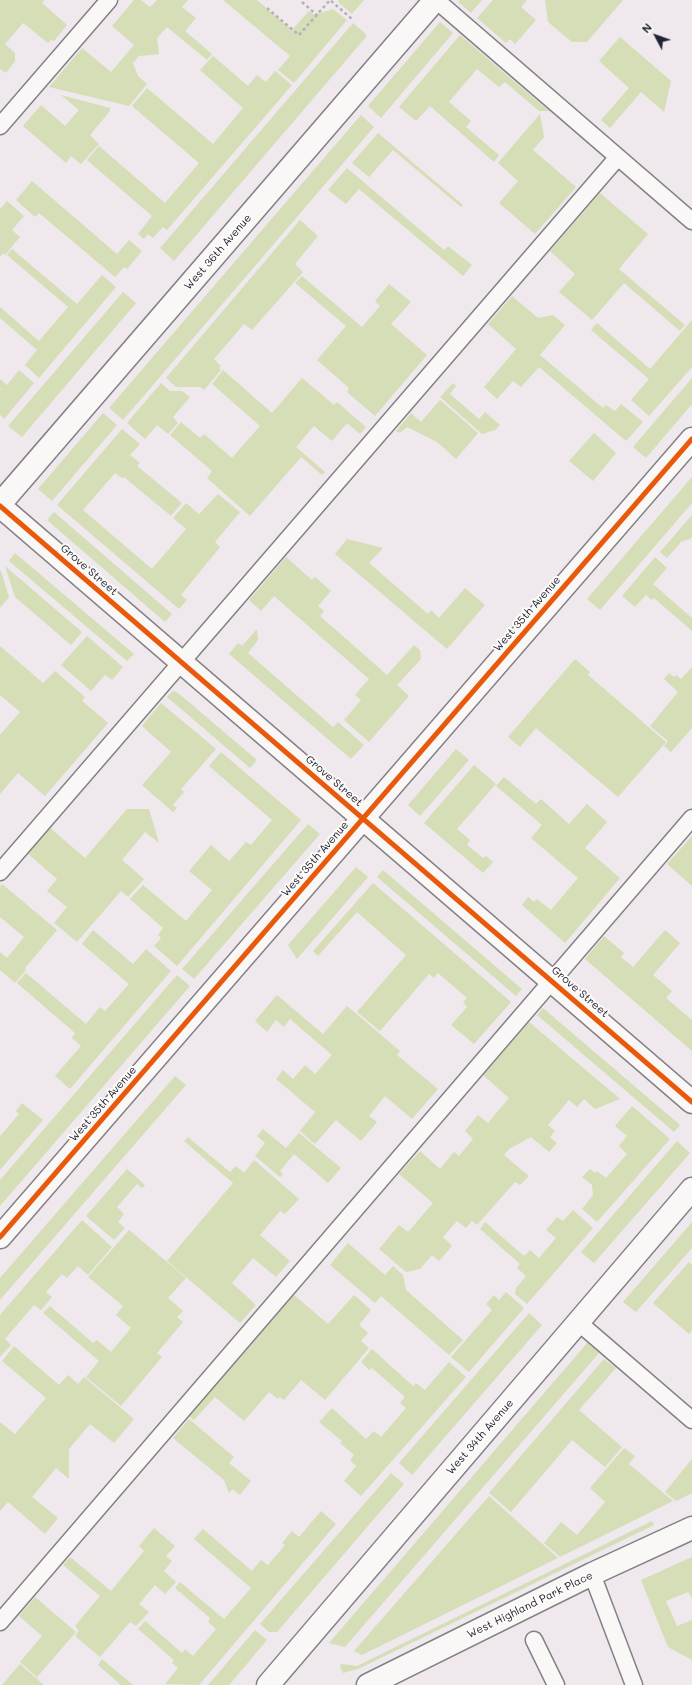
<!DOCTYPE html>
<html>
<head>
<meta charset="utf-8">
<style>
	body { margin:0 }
	#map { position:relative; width:692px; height:1685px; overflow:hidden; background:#efe8ec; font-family:Mali,sans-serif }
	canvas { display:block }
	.north { position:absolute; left:636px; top:16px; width:40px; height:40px; -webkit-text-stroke:3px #fdfcf7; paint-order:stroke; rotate:311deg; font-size:11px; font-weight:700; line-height:16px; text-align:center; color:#22223b }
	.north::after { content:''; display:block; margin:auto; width:14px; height:18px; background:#22223b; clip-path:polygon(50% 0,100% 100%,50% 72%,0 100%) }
</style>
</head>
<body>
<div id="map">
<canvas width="692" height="1685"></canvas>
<div class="north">N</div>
</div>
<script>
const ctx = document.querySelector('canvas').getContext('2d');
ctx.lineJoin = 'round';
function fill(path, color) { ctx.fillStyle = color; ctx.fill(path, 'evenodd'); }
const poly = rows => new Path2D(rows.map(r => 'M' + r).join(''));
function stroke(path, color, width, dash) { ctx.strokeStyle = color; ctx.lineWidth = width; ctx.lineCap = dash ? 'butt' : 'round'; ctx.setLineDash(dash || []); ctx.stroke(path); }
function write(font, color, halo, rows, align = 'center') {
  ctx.font = font + ' Mali,sans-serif'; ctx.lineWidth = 4; ctx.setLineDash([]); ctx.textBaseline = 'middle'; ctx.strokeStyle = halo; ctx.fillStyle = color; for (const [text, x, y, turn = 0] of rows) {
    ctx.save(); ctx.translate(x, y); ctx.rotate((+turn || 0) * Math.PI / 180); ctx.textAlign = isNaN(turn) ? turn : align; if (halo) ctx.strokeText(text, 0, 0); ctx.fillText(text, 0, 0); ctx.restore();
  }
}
fill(poly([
	[0,0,45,0,42,3,67,25,54,41,51,40,48,43,23,23,5,44,15,53,15,61,6,73,0,69],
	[134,0,141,0,150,7,157,0,188,0,182,7,196,18,185,31,212,54,207,60,167,27,157,38,159,54,139,56,133,63,138,76,147,84,129,106,49,87,82,48,111,72,134,45,112,26],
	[223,0,257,0,292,30,309,11,315,15,333,9,347,20,294,83,278,70,290,56],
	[339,0,364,0,352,14,338,2],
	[460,0,482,0,471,13,458,2],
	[493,0,527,0,521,7,536,20,515,44,510,39,506,43,477,18],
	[545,0,623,0,587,42,572,42,548,22],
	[440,22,453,33,381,118,368,106],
	[353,23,366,34,366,37,174,261,160,248],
	[460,35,549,111,539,111,505,82,499,87,477,69,449,102,471,121,466,127,499,155,494,162,430,106,416,121,399,107],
	[620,37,671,81,664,112,641,92,610,128,601,120,629,88,599,61],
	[213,56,248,86,257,75,266,82,275,71,292,85,167,230,163,227,153,238,148,234,144,239,138,234,152,216,87,160,99,146,165,203,199,163,132,106,147,88,213,144,243,108,200,70],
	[61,95,110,108,110,111,90,135,99,144,81,164,71,156,66,163,23,126,41,105,65,126,79,110],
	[540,114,544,137,533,150,576,187,535,234,499,203,518,181,498,163],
	[361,115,374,127,123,420,109,408],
	[378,133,463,205,461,207,393,150,369,177,352,163],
	[347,168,444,250,448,246,472,265,463,276,359,189,346,204,328,190],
	[32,181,117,254,129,240,142,251,127,269,124,267,115,277,39,213,35,217,16,200],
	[600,193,648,234,619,269,685,325,680,331,624,283,592,320,559,292,575,274,550,251],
	[7,201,24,216,12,230,20,237,5,255,3,253,0,257,0,209],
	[300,220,318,236,295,264,303,272,252,330,244,324,214,359,221,366,219,368,221,370,204,390,200,387,176,387,166,378],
	[12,249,77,304,102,275,116,287,39,378,25,365,37,350,0,318,0,307,39,341,68,307,7,255],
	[302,276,362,327,380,306,375,301,389,284,411,302,391,324,427,355,375,416,347,392,349,388,317,360,346,326,295,283],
	[123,292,136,303,22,437,8,426],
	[512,296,538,318,553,315,565,325,540,355,603,408,606,405,615,411,621,404,643,422,626,441,539,367,521,387,513,381,497,399,484,387,516,349,488,324],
	[692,320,692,367,649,416,631,400,649,379,591,330,597,323,650,369],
	[19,370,34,383,4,419,0,415,0,391,1,390,0,388,0,379,7,385],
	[223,370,272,413,302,378,334,405,337,402,366,427,360,434,347,423,332,441,314,426,296,447,325,472,322,475,301,457,250,516,207,478,212,471,170,435,181,422,200,438,204,434,232,458,260,426,212,384],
	[692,378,692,404,646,458,633,447],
	[161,383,170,391,182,391,190,397,173,417,178,423,168,434,157,425,145,439,127,423],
	[453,383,456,386,450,394,479,419,485,412,500,425,495,430,482,434,440,397],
	[440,400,478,433,456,459,437,442,407,427,400,433,396,431,411,413,421,422],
	[103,413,117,425,52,501,38,489],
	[122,429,140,444,130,455,140,463,137,466,182,503,171,516,124,477,122,478,115,473,83,510,152,569,186,529,173,518,186,503,199,514,218,494,240,512,215,542,220,547,181,595,187,600,179,609,57,505],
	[594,433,616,453,593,481,569,461],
	[692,477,692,503,600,610,587,599],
	[54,512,172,614,165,622,47,520],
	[692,515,692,537,690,539,681,542,667,558,660,552],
	[347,539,383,548,369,563,428,614,431,610,439,618,465,588,485,605,447,649,335,554],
	[15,553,134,654,127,661,9,561],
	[286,557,312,580,315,577,331,591,318,606,324,611,320,616,387,675,414,645,420,650,421,659,397,685,409,696,369,742,344,720,361,700,355,695,369,679,274,596,261,611,249,600],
	[655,557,667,568,653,584,692,618,692,631,654,598,652,600,646,595,635,607,622,596],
	[5,566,82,632,71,645,15,597],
	[1,571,9,597,0,608,0,572],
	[257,629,258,640,248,653,333,727,338,722,364,745,351,759,229,654,238,643,242,646],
	[87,636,123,667,112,680,105,675,91,691,61,665],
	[0,646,43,683,55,671,85,697,82,701,108,723,45,796,18,773,0,794,0,735,20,712,0,695],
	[575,659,590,672,588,675,666,742,618,797,536,728,520,747,508,737],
	[692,667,692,728,671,752,664,746,668,741,650,726,678,692,664,679,669,673,674,677,676,675,681,679],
	[173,691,178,693,257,760,250,768,167,697],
	[161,703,216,749,181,789,184,792,173,805,177,808,173,812,142,785,171,752,142,726],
	[456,749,469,760,420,816,408,805],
	[221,752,301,820,177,966,154,946,161,938,158,935,163,928,130,899,143,885,186,921,212,890,189,871,211,845,229,861,246,842,251,845,272,820,209,766],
	[474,765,496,784,457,829,470,840,467,845,483,858,486,856,493,862,483,873,424,823],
	[504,777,536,804,541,799,569,824,587,804,607,822,585,848,620,878,565,943,522,905,528,897,534,902,537,899,551,910,578,878,531,838,542,825,496,786],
	[127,809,149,809,159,843,145,832,122,860,144,879,128,897,121,891,77,942,54,923,67,907,47,891,57,879,27,853,49,827,85,858],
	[308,824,320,834,194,979,182,969],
	[692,836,692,886,667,864],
	[356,867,368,877,297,959,288,945],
	[383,870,522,989,516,996,377,877],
	[373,883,511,1002,474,1044,451,1025,467,1007,463,1002,467,998,438,973,434,978,429,974,380,1031,357,1012,406,955,357,912,318,956,313,951],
	[2,884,57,930,25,968,26,970,15,983,0,970,0,952,7,958,24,937,0,917,0,887],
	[93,930,133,964,146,949,171,971,70,1089,55,1076,81,1046,72,1038,75,1033,17,983,26,973,86,1024,100,1007,105,1011,129,984,82,944],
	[665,930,680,943,653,975,672,991,666,998,692,1020,692,1051,585,959,604,936,624,953,621,957,633,967],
	[177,975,190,986,0,1206,0,1180],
	[277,995,323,1034,347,1006,400,1051,397,1055,438,1089,412,1119,385,1096,369,1116,377,1122,361,1141,336,1120,315,1144,300,1131,315,1112,276,1079,283,1070,293,1079,305,1065,315,1074,332,1055,290,1019,284,1027,276,1020,267,1032,255,1021],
	[543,1008,680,1125,674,1132,537,1015],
	[529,1022,620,1099,595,1109,584,1099,577,1107,569,1100,548,1125,555,1131,550,1137,557,1143,549,1152,531,1137,509,1149,504,1155,529,1176,520,1185,515,1182,477,1225,472,1221,466,1228,457,1221,443,1237,452,1246,439,1261,432,1255,420,1269,406,1272,379,1249,399,1225,408,1232,433,1203,399,1174,420,1151,440,1169,454,1152,459,1156,473,1139,465,1131,478,1115,488,1123,509,1098,483,1075],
	[175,1076,186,1085,0,1300,0,1278],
	[22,1103,43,1120,0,1170,0,1136,19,1114,16,1111],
	[632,1106,670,1139,597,1222,582,1209,593,1195,592,1185,582,1177,590,1169,595,1173,597,1171,606,1178,627,1154,619,1146,627,1136,615,1126],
	[263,1129,286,1148,299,1133,341,1168,328,1183,294,1154,280,1171,283,1174,280,1177,255,1156,265,1143,257,1136],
	[188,1137,230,1172,236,1166,244,1173,254,1160,299,1199,285,1214,280,1211,260,1235,290,1261,276,1277,253,1258,232,1283,256,1305,240,1323,167,1261,233,1183,184,1141],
	[677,1141,690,1153,594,1263,581,1252],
	[127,1169,145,1185,142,1188,137,1184,117,1207,124,1214,118,1222,125,1228,114,1240,86,1216],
	[573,1210,593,1228,527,1304,515,1294,516,1288,526,1276,517,1268,520,1264,480,1229,485,1222,524,1256,530,1250,539,1258,556,1238,546,1230,557,1217,563,1221],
	[82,1220,112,1247,88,1275,78,1266,67,1278,62,1274,46,1292,52,1297,41,1310,34,1305,5,1339,11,1345,0,1357,0,1315],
	[692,1222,692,1248,636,1312,623,1302],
	[129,1230,186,1278,168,1298,183,1311,177,1317,183,1322,157,1353,162,1357,121,1406,86,1377,99,1361,43,1313,50,1306,93,1343,97,1340,111,1352,131,1328,116,1315,123,1306,88,1277],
	[348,1243,385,1275,393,1266,403,1275,406,1290,463,1340,449,1355,381,1296,375,1303,330,1265],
	[689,1262,692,1265,692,1330,689,1334,653,1303],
	[506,1292,524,1308,469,1372,451,1357,492,1310,486,1304,494,1295,499,1300],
	[294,1295,328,1324,354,1295,371,1310,359,1325,368,1333,361,1341,369,1348,325,1400,301,1380,284,1400,280,1397,278,1399,269,1392,244,1421,215,1397,194,1420,189,1416],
	[529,1313,542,1325,412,1475,399,1463],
	[588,1342,599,1353,345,1647,329,1643],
	[14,1346,59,1385,68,1375,78,1384,84,1377,134,1419,114,1443,90,1424,69,1449,69,1479,56,1468,32,1497,58,1518,45,1534,8,1502,0,1511,0,1422,15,1434,46,1398,2,1361],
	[372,1349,413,1386,416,1383,425,1390,449,1362,466,1377,361,1496,344,1481,356,1466,350,1460,354,1455,340,1443,342,1441,319,1422,332,1408,366,1439,374,1431,381,1437,406,1408,400,1403,405,1397,372,1368,369,1370,361,1362],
	[604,1359,616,1368,579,1410,622,1447,605,1467,572,1440,511,1512,489,1493],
	[189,1419,234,1457,229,1463,251,1481,240,1495,233,1489,229,1493,224,1480,173,1438],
	[624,1448,635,1456,629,1464,673,1501,560,1557,544,1543,561,1522,577,1535,605,1502,590,1488],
	[692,1459,692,1493,676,1501,665,1492],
	[391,1473,404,1484,277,1632,269,1632,260,1624],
	[489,1496,558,1558,362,1655,354,1651],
	[321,1511,336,1524,199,1685,165,1684,178,1668,172,1663,174,1660,138,1629,145,1621,182,1653,185,1649,193,1656,216,1629,208,1622,210,1618,175,1588,180,1582,224,1619,251,1588,194,1539,203,1529,252,1571,261,1560,268,1565,285,1545,282,1543,292,1531,299,1537],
	[652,1521,654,1525,358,1669,343,1673,340,1666,341,1664,357,1666],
	[154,1528,175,1546,166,1556,172,1561,164,1571,176,1582,165,1594,155,1585,139,1604,149,1612,136,1626,130,1622,100,1657,75,1636,79,1631,75,1626,100,1596,63,1565,70,1557,111,1591,144,1551,139,1546],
	[692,1557,692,1598,688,1592,666,1601,677,1626,692,1620,692,1660,668,1647,641,1580],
	[35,1597,76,1632,37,1677,20,1662,42,1636,19,1616],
	[255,1630,267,1640,229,1685,208,1685],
	[102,1659,133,1685,121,1685,98,1665],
	[20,1664,44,1685,2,1685]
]), '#d5deb7');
const service = poly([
	[436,0,692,221],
	[0,126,109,0],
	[0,872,618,157],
	[578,1322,692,1420],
	[592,1574,634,1685],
	[0,1622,692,818],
	[534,1640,556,1685]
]);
const minor = poly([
	[0,504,435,0],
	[0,506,692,1102],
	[0,1237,692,439],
	[268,1685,692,1189],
	[368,1685,592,1574,692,1528]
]);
stroke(service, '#838086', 19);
stroke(minor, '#838086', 25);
stroke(poly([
	[302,2,317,15],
	[269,8,268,9,299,35,330,0,353,20]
]), '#b2b1b4', 2.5, [3, 3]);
stroke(service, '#f9f8f7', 16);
stroke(minor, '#f9f8f7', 22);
stroke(poly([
	[0,506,692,1102],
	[0,1237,692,439]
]), '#e8590c', 5);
write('11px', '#22223b', '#fdfcf7', [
	["West 36th Avenue",218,252,-49],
	["Grove Street",89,570,41],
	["West 35th Avenue",527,614,-49],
	["Grove Street",334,781,41],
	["West 35th Avenue",315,859,-49],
	["Grove Street",580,992,41],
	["West 35th Avenue",103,1104,-49],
	["West 34th Avenue",480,1437,-49],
	["West Highland Park Place",530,1605,-26]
]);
</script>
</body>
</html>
